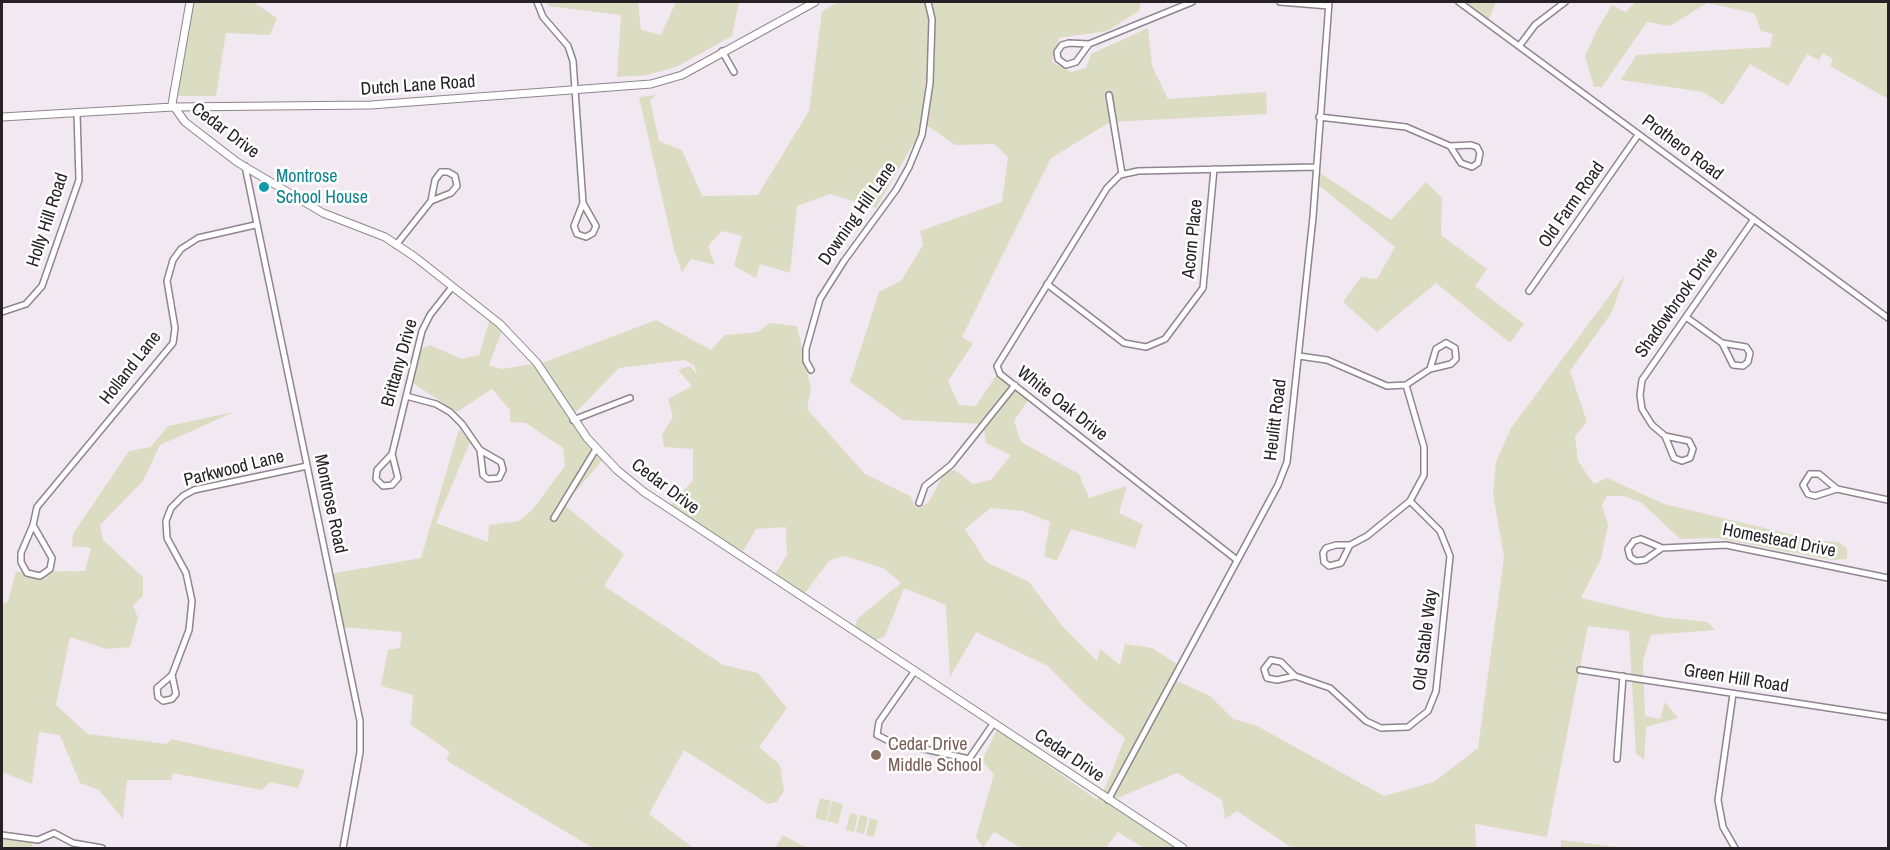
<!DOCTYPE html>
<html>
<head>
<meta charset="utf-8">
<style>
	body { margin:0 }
	#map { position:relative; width:1890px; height:850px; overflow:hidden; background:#f2e8f2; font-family:"Archivo Narrow",sans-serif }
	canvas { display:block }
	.frame { position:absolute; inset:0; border:3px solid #252125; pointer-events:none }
</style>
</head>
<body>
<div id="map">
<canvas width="1890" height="850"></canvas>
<div class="frame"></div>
</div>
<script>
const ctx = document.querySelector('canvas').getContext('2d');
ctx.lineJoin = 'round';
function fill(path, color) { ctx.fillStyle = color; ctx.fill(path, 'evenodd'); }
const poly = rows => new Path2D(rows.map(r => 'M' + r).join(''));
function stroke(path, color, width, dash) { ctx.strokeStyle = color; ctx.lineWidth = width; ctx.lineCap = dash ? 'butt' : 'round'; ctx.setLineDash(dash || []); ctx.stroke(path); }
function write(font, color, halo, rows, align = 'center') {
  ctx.font = font + ' "Archivo Narrow",sans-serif'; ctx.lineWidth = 5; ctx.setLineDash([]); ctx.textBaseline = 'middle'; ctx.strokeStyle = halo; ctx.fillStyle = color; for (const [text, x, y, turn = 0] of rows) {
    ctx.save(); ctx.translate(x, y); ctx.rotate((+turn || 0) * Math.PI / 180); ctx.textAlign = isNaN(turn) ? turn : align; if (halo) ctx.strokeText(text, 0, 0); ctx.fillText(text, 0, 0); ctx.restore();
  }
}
fill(poly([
	[190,2,253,2,277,18,270,35,226,33,216,96,177,96],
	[547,2,638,2,641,30,661,35,676,2,739,2,732,36,676,67,647,75,617,77,621,15,548,6],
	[838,2,1141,2,1139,11,1107,31,1059,38,1052,62,1071,72,1086,68,1091,54,1148,28,1152,66,1168,99,1266,92,1267,114,1110,122,1051,158,962,337,973,344,948,381,959,405,976,406,999,371,1030,397,1014,421,1021,442,1079,474,1089,498,1127,486,1119,513,1143,525,1135,548,1071,529,1057,561,1044,556,1050,522,1023,511,991,508,965,529,986,562,1029,582,1063,627,1097,661,1100,649,1120,665,1125,644,1152,648,1180,666,1173,679,1210,696,1233,719,1257,726,1384,796,1434,782,1478,748,1504,557,1493,494,1496,462,1511,428,1625,275,1612,312,1570,371,1587,422,1575,436,1578,461,1594,484,1607,478,1664,504,1819,541,1838,542,1847,548,1847,559,1831,560,1716,538,1680,539,1642,503,1624,496,1607,496,1602,505,1608,525,1601,559,1581,598,1661,617,1708,622,1715,630,1651,635,1643,660,1645,716,1660,719,1665,702,1678,718,1646,727,1644,760,1636,753,1629,631,1588,626,1547,837,1475,824,1476,848,1292,848,1237,811,1225,819,1222,800,1177,773,1113,800,1187,848,1144,848,1118,832,1106,848,1021,848,994,832,983,848,976,837,994,774,982,761,997,729,1097,800,1105,788,1125,738,1083,702,1048,666,976,632,950,677,946,605,904,588,885,636,871,642,855,631,857,619,901,583,883,568,845,556,830,560,801,598,772,579,787,555,786,527,756,529,739,558,668,508,693,480,693,449,664,447,662,435,673,417,668,399,692,386,678,370,690,366,697,375,694,365,684,360,619,368,571,417,605,457,564,505,624,554,604,586,723,665,758,673,787,708,759,747,780,765,784,791,777,802,768,804,684,750,649,814,693,848,593,848,446,760,450,752,411,725,413,695,381,686,388,650,400,648,402,632,341,627,330,574,421,558,459,429,470,442,436,523,488,542,489,525,519,521,533,509,565,466,563,448,526,423,510,422,510,410,492,389,457,412,413,383,419,350,430,345,462,359,479,355,490,318,503,328,489,365,501,369,545,362,656,320,711,350,725,335,758,332,769,323,797,326,811,389,807,409,865,474,910,496,916,508,928,503,945,472,955,470,973,484,991,480,1011,455,986,443,983,424,903,420,850,382,879,292,901,281,923,245,920,231,1002,202,1008,157,994,144,955,145,925,124,876,208,830,194,797,206,790,273,760,264,756,278,734,266,742,236,722,231,708,246,715,265,691,259,682,272,674,249,639,97,656,95,650,100,659,141,682,150,702,196,758,195,809,111,822,11],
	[1461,2,1496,2,1488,21],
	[1636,2,1888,2,1888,99,1830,66,1833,59,1823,53,1819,60,1807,54,1788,86,1750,64,1723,105,1703,92,1621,80,1636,55,1770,47,1773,34,1761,31,1754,13,1707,3,1670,26,1647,22,1602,87,1594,87,1585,56,1597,30,1612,5,1625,12],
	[1317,171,1391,220,1426,182,1442,198,1441,235,1487,269,1475,286,1524,324,1510,343,1436,283,1377,332,1343,302,1361,277,1377,279,1395,247,1316,183],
	[234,412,160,445,143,481,100,525,103,540,143,577,143,596,133,605,138,618,130,647,106,649,70,637,56,705,88,734,167,744,172,739,305,770,298,788,270,782,262,790,173,773,171,780,127,780,123,819,99,790,80,783,60,735,39,732,32,784,2,772,2,605,8,601,16,572,85,571,91,548,72,546,73,534,129,451,151,447,168,426],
	[820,798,831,801,826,821,815,818],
	[832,801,843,804,838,824,827,821],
	[850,813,858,815,854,832,846,830],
	[860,815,868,817,864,834,856,832],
	[870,818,878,820,874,837,866,835],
	[783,835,807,848,775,848],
	[2,839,32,842,33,848,2,848],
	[1561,840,1624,848,1561,848]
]), '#daddc1');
const minor = poly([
	[537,2,543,17,568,46,573,61,583,203],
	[1280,2,1329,6],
	[1459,2,1888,318],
	[1069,43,1089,44,1076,62,1066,65,1058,59,1057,52,1062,45,1069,43],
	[1089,44,1192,2],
	[1520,45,1535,25,1565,2],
	[722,51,734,72],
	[1109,95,1122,174],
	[1319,117,1406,127,1450,146],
	[1471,145,1477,147,1480,153,1478,163,1472,167,1461,163,1450,146,1471,145],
	[245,166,360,721,360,752,343,848],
	[441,172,448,172,455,176,457,186,451,193,431,201,435,180,441,172],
	[583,203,596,226,593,233,586,237,577,234,574,226,583,203],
	[396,245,431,201],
	[1047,284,1124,343,1146,347,1165,339,1203,288,1214,169],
	[1529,291,1638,135],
	[2,312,26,304,42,286,79,180,77,113],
	[1686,317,1722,343],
	[1446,343,1455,348,1456,359,1451,364,1430,369,1436,349,1446,343],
	[1722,343,1746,347,1750,353,1748,362,1743,366,1733,365,1722,343],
	[1299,356,1327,360,1387,386,1406,385,1430,369],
	[811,370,806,361,806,349,820,299,844,261,896,190,909,167,922,135,930,83,932,19,928,2],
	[406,396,436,404,450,412,462,424,480,450],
	[573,420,630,398],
	[1665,436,1652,425,1642,409,1640,395,1642,380,1754,219],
	[1665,436,1689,441,1693,449,1690,458,1682,461,1674,458,1665,436],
	[480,450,501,462,503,470,499,478,488,479,483,475,480,450],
	[392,454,422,331,430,315,452,287],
	[392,454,398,478,392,485,383,486,376,479,377,470,392,454],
	[1810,474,1819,474,1837,489,1815,496,1808,494,1803,485,1810,474],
	[1837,489,1888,500],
	[919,503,925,486,951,465,1015,385],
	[554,518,596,449],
	[33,525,21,553,21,562,27,573,40,576,50,569,52,558,33,525,37,507,173,343,175,328,167,281,173,260,181,249,198,238,255,225],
	[1641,539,1653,544,1662,548,1645,560,1636,561,1630,557,1628,549,1634,541,1641,539],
	[1336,545,1350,545,1341,563,1329,566,1324,562,1323,553,1326,548,1336,545],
	[1350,545,1367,536,1410,501,1424,475,1424,447,1406,385],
	[1662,548,1726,545,1888,578],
	[1237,560,1000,374,997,366,1107,188,1120,175,1138,171,1315,167],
	[1271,660,1281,662,1295,676,1277,680,1267,678,1264,669,1271,660],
	[1580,670,1888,717],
	[914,672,879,722,877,735,889,741,969,759,993,724],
	[172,675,189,630,192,601,186,573,167,538,166,521,171,508,183,496,194,490,307,466],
	[172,675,176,694,172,699,163,701,158,697,157,688,172,675],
	[1295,676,1330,688,1366,721,1381,728,1408,727,1428,711,1436,691,1450,556,1440,531,1410,501],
	[1733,694,1718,800,1723,827,1735,848],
	[1617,759,1623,676],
	[1108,800,1278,485,1287,462,1313,217,1329,2],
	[2,835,38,840,54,833,73,843,102,848]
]);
const tertiary = poly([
	[190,2,172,104,185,122,237,162,323,213,385,237,415,257,500,324,537,363,587,438,617,470,644,492,1183,848],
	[2,117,173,107,371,105,651,84,682,75,815,2]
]);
stroke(minor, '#8e858e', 8);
stroke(tertiary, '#8e858e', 9);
stroke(minor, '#fff', 5);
stroke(tertiary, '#fff', 7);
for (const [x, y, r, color] of [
	[264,187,6,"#0f9aa8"],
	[876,755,6,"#8d6e63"]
]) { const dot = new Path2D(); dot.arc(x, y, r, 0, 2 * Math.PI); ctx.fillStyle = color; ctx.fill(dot); stroke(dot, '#fff', 2); }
write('18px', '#252125', '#fff', [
	["Dutch Lane Road",418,86,-4],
	["Cedar Drive",225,131,37],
	["Prothero Road",1682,148,37],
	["Old Farm Road",1572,205,-55],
	["Downing Hill Lane",858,214,-55],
	["Holly Hill Road",48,220,-72],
	["Acorn Place",1193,239,-84],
	["Shadowbrook Drive",1677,303,-55],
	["Brittany Drive",400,363,-74],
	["Holland Lane",131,368,-52],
	["White Oak Drive",1062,404,38],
	["Heulitt Road",1276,420,-83],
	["Parkwood Lane",234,469,-14],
	["Cedar Drive",665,487,37],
	["Montrose Road",330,504,78],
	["Homestead Drive",1779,541,11],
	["Old Stable Way",1426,640,-83],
	["Green Hill Road",1736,679,9],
	["Cedar Drive",1069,756,34]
]);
write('18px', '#0d838f', '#fff', [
	["Montrose",276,177],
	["School House",276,198]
], 'left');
write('18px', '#785e54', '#fff', [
	["Cedar Drive",888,745],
	["Middle School",888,766]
], 'left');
</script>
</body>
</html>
